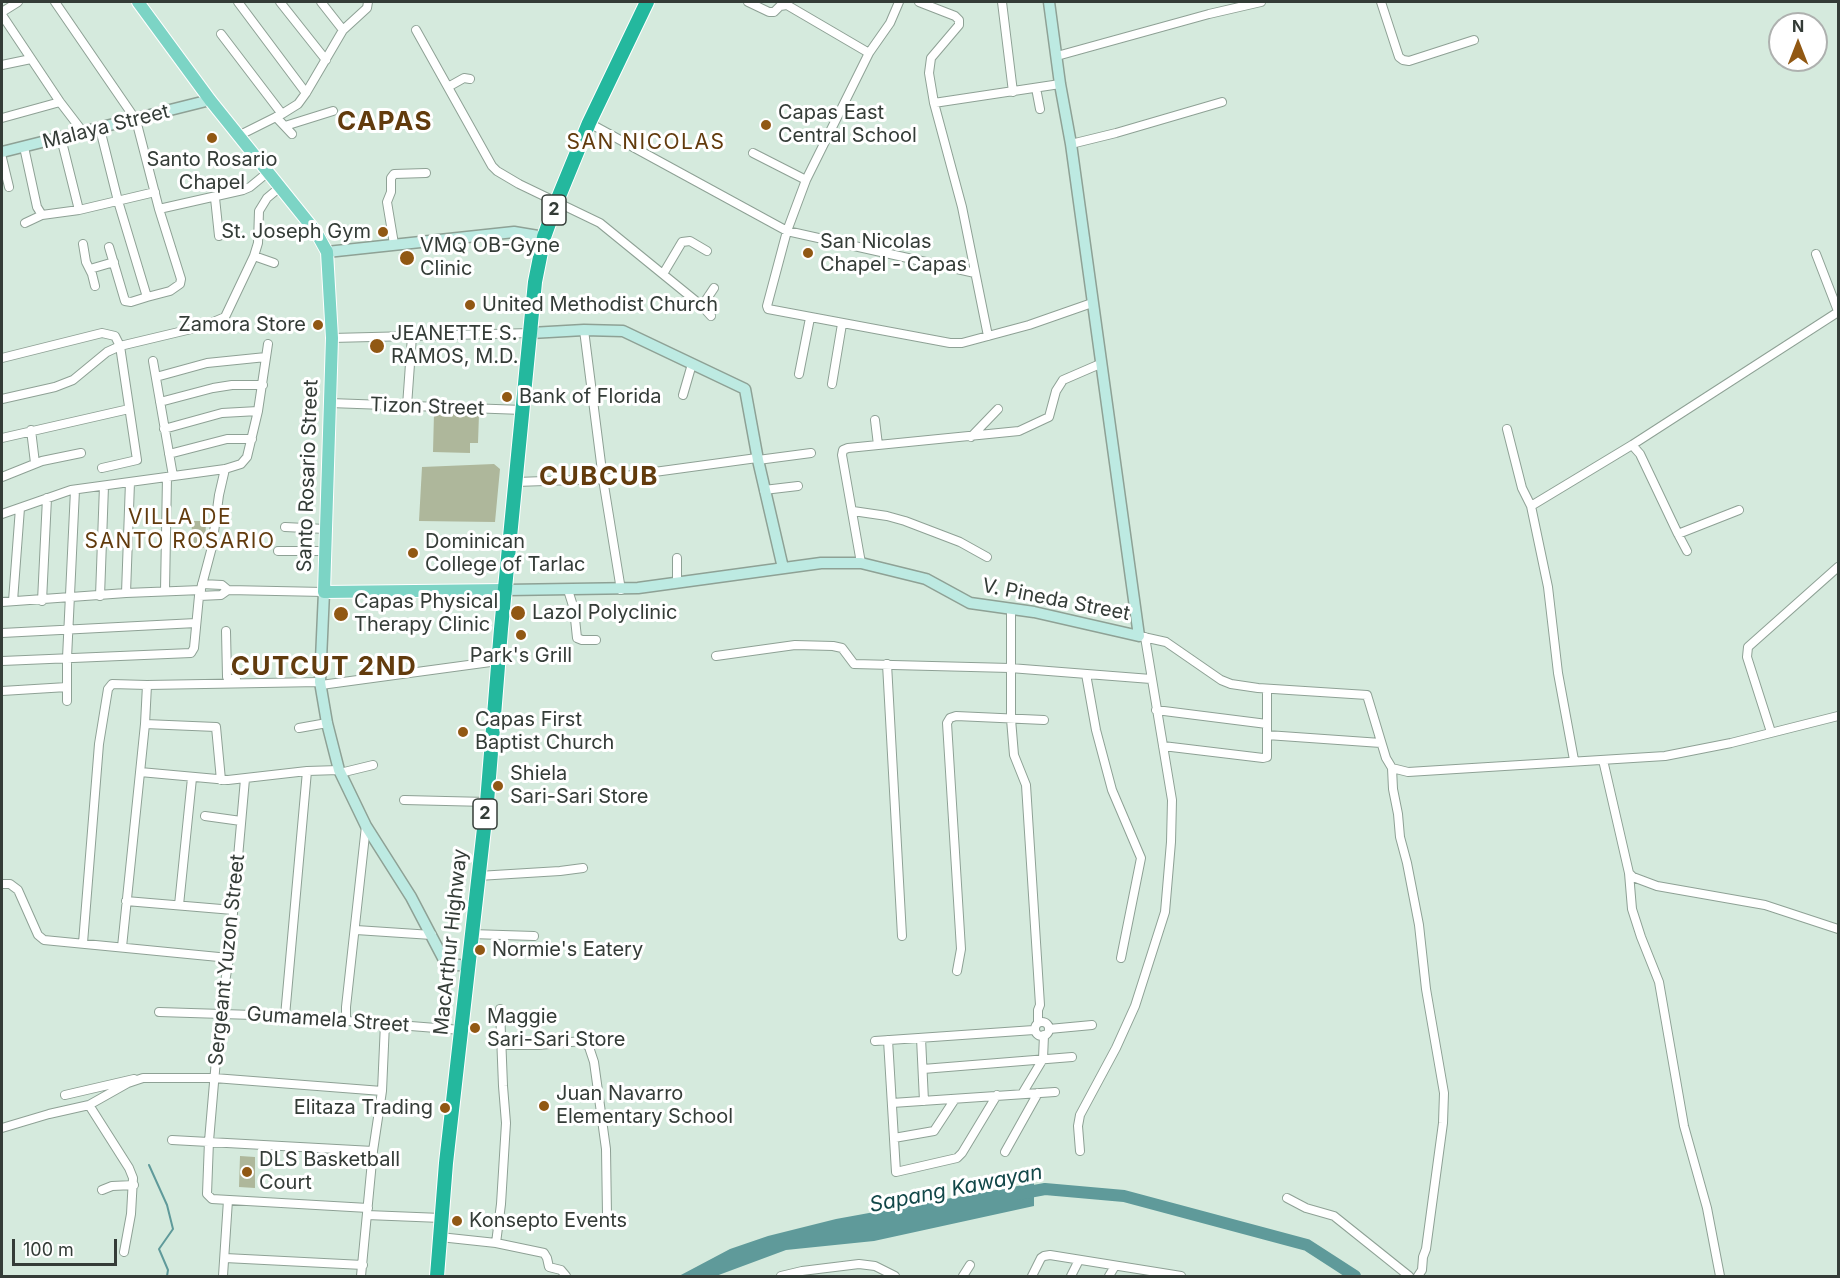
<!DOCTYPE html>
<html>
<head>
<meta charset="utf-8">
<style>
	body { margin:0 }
	#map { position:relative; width:1840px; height:1278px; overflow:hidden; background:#d5eadd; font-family:Inter,sans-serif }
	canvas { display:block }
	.frame { position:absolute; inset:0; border:3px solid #343c37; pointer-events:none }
	.north { position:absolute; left:1768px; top:12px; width:60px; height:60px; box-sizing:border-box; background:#fff; border:2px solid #aeb1af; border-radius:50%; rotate:0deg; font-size:16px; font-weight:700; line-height:24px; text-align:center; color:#343c37 }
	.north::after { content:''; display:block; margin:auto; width:21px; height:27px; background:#915813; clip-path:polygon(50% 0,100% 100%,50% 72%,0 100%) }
	.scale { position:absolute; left:12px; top:1239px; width:105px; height:27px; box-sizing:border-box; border:3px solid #343c37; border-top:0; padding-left:8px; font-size:18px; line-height:21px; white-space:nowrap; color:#343c37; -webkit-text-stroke:4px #fff; paint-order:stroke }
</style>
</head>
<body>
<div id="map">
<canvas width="1840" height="1278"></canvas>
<div class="frame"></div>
<div class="north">N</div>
<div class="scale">100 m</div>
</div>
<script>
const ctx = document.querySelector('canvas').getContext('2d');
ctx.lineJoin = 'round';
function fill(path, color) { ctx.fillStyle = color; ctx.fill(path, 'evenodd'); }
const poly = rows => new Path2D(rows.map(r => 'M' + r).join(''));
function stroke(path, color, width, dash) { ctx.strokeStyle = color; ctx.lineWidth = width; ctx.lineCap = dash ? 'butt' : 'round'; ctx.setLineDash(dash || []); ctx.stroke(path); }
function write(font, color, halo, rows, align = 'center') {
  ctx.font = font + ' Inter,sans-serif'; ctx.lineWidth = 6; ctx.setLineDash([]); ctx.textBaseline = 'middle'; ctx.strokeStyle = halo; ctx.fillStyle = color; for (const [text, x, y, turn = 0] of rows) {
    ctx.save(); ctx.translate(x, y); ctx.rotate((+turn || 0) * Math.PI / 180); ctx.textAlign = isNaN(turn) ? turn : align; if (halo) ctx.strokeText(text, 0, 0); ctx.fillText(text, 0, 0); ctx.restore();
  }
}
fill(poly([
	[434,413,479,414,478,443,470,443,470,453,433,452],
	[494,464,500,469,495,522,419,521,422,467],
	[192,521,206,521,205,548,191,547],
	[240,1156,255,1157,255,1188,239,1187]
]), '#aeb79b');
fill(poly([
	[1034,1183,1034,1206,874,1241,786,1250,716,1276,679,1276,730,1249,768,1236,836,1219]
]), '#5f9a9a');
stroke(poly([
	[149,1165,167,1205,173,1229,159,1249,168,1270,167,1276]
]), '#5f9a9a', 2);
stroke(poly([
	[1018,1194,1045,1189,1124,1196,1307,1245,1355,1276]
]), '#5f9a9a', 12);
const street = poly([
	[55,2,136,120,159,209],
	[238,2,306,93],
	[280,2,326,60],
	[321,2,343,30],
	[748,2,769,12,774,12,780,6,787,5,869,53],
	[899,2,890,23,869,53,806,180,787,231,767,306,768,309,950,343,962,343,1029,325,1092,303],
	[919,2,955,16,959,20,959,25,931,58,929,73,934,103,962,207,988,336],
	[1002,2,1013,92],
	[1381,2,1399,57,1403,60,1409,61,1474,40],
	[2,12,18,2],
	[2,15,60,102,83,132],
	[416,30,492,166,497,171,519,184,600,223,702,306,714,288],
	[221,34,282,114],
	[1057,56,1209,14,1261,2],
	[2,65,31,59],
	[448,87,464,78,470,79],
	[1036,88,1040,109],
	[934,103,1060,84],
	[276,117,292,134],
	[2,118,60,102],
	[589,123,787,231,975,273],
	[285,126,333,111],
	[100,129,118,201,147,297,170,291,180,284,181,279,159,209,243,190,250,187,267,173],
	[238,136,282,114,298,104,306,93,343,30,367,8,368,2],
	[61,138,79,210],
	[1071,144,1116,133,1222,102],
	[24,147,37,207,42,215,79,210,155,192],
	[753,153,806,180],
	[2,158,9,187],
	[215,198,219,236],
	[25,223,42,215],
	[83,244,86,262,92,274,95,286],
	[394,244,387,202,391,192,391,178,394,174,426,173],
	[109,247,125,301,131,302,147,297],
	[1816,254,1838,311],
	[254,256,274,263],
	[90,269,114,262],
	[663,274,682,242,690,241,707,251],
	[702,306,711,316],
	[584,330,603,479,621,590],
	[332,338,531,333],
	[2,358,102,333,115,336,120,346,137,460,102,468],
	[153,361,173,476],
	[799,374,810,318],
	[156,377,207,363,266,357],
	[832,384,842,324],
	[683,395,692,364],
	[2,399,55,387,73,380,107,352,120,346,204,326,225,317,254,256,258,243,259,211,267,198,279,188],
	[160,402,213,388,232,385,263,385],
	[330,403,523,410],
	[407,406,412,336],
	[875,420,878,445],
	[164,429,222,413,258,411],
	[1507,429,1522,488,1531,506],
	[31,430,35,463],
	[971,437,998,409],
	[2,438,129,409],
	[1632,445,1640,454,1678,534,1739,510],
	[169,454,227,439,252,439],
	[758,460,811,453],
	[2,477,42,461,81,453],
	[516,482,603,479,757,458],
	[764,490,798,486],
	[853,511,887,516,905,521,960,542,987,557],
	[2,514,71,490,225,469,241,464,247,457,258,411,268,344],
	[285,527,325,529],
	[1678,534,1687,551],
	[278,551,325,551],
	[677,558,677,583],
	[861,563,842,455,843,450,848,448,1019,431,1049,417,1056,391,1063,380,1100,364],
	[202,584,222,585,228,590],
	[568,590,574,609,577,638,582,640,596,640],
	[165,591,167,477],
	[126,593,130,482],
	[100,596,104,486],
	[199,596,221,595,228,590,324,592],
	[13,601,20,508],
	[42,601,47,498],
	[2,602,126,593,201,590],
	[1011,610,1011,719,1014,755,1026,785,1040,1005,1038,1010,1038,1022],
	[226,631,227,677,228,679,236,679],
	[2,633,196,623],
	[1139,636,1166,642,1221,680,1231,684,1258,688,1367,695,1386,758,1392,768,1408,772,1665,756,1731,743,1838,716],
	[716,656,795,645,833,646,842,648,854,664,1010,668,1151,679],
	[2,661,191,653,194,648,199,596,212,547,219,495,225,469],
	[887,664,902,936],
	[1086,674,1096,730,1112,790,1141,858,1121,958],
	[321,685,498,661],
	[2,691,67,687],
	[67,701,67,658,75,490],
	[1156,710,1267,724],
	[299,728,327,723],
	[1771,732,1747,657,1748,647,1838,567],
	[1267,735,1381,743],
	[1163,746,1263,758,1267,757,1267,689],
	[1574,760,1558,673,1548,587,1531,506,1632,445,1838,312],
	[1603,760,1629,873,1633,877,1657,886,1765,905,1838,929],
	[1392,768,1393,789,1398,814,1400,837,1407,863,1419,925,1426,989,1444,1093,1443,1123,1426,1249,1423,1257,1422,1270,1418,1276],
	[140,772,228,780,307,771,339,770],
	[340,773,373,765],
	[245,779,229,958,220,1013,209,1141,207,1194,212,1199,368,1208],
	[221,780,216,727,145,724,147,685,320,682],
	[404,800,487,802],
	[205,816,241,821],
	[1629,873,1632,909,1641,937,1659,982,1684,1126,1707,1208,1720,1276],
	[478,876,560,871,583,868],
	[2,884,10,884,18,890,38,935,44,940,229,958],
	[126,901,233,910],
	[179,905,192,778],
	[356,930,432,935],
	[471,934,534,936],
	[83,943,99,744,108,689,112,684,147,685],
	[122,947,145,724],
	[957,971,961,949,947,723,950,718,956,716,1044,720],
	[159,1012,285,1016,461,1030],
	[285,1016,307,771],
	[346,1020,346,1007,366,826],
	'1035 1029a7 7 0 1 1 14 0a7 7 0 1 1-14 0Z',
	[1049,1029,1092,1025],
	[921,1038,924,1101],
	[888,1040,896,1172,957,1158,962,1153,997,1095],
	[875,1041,1034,1030],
	[501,1045,539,1045,582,1041,589,1047,594,1062,606,1149,607,1215],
	[923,1069,1072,1057],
	[1022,1094,1043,1059,1044,1035],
	[65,1095,134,1079],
	[892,1103,1055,1092],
	[89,1105,129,1168,133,1178,131,1214,124,1252],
	[2,1128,49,1114,89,1105,128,1083,143,1078,214,1078,382,1091],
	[894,1138,934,1131,955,1099],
	[172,1140,373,1151],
	[1080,1151,1078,1126,1080,1115,1116,1048,1135,1006,1165,912,1171,842,1172,800,1145,637],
	[1005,1152,1038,1093],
	[102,1190,112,1186,134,1185],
	[1287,1198,1306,1208,1334,1216,1409,1276],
	[367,1215,441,1218],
	[440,1237,496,1243,544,1253,547,1258,549,1267,561,1270,566,1276],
	[496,1243,501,1204,506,1123,503,1086,500,1009],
	[225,1258,363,1265],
	[223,1276,228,1200],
	[361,1276,373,1151,382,1091,385,1023],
	[781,1276,802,1271,859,1264,875,1266,895,1276],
	[963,1276,970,1265],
	[1032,1276,1041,1258,1044,1256,1050,1255,1181,1276],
	[1071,1276,1079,1260],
	[1109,1276,1115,1266]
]);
const secondary = poly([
	[2,152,210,100],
	[327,252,514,232,544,237],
	[531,333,584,330,623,331,745,389,758,460,783,568],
	[506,590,638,588,821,563,861,563,926,579,970,603,1034,612,1139,636,1071,144,1060,84,1049,2],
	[324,592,320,682,327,723,339,770,366,826,411,897,444,960,449,964,468,966]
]);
const primary = poly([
	[138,2,210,100,316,232,327,252,332,338,324,592,506,590]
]);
const highway = poly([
	[437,1276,446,1163,487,802,501,629,535,282,544,237,557,201,589,123,647,2]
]);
stroke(street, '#8ea195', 10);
stroke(secondary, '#8ea195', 13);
stroke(primary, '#fff', 14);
stroke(highway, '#fff', 16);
stroke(street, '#fff', 8);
stroke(secondary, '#bdeae2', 10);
stroke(primary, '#7cd4c5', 12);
stroke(highway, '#24b89e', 14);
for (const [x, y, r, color] of [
	[766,125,6,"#915813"],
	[212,138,6,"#915813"],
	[383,232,6,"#915813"],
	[808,253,6,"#915813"],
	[407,258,8,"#915813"],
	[470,305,6,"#915813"],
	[318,325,6,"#915813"],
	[377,346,8,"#915813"],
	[507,397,6,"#915813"],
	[413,553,6,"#915813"],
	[518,613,8,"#915813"],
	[341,614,8,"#915813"],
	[521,635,6,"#915813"],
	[463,732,6,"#915813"],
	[498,786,6,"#915813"],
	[480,950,6,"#915813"],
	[475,1028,6,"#915813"],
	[544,1106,6,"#915813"],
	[445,1108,6,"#915813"],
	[247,1172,6,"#915813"],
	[457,1221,6,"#915813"]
]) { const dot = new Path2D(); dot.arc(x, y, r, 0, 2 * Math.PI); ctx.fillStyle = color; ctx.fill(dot); stroke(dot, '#fff', 2); }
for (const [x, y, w] of [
	[554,210,24],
	[485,814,24]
]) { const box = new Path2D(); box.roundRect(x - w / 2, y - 15, w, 30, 4.5); ctx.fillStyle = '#fff'; ctx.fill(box); stroke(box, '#343c37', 1.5); }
write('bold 18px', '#343c37', null, [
	["2",554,210],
	["2",485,814]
]);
write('20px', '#343c37', '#fff', [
	["Capas East",778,113],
	["Central School",778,136],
	["Santo Rosario",212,160,"center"],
	["Chapel",212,183,"center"],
	["St. Joseph Gym",371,232,"right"],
	["San Nicolas",820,242],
	["Chapel - Capas",820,265],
	["VMQ OB-Gyne",420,246],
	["Clinic",420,269],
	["United Methodist Church",482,305],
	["Zamora Store",306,325,"right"],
	["JEANETTE S.",391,334],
	["RAMOS, M.D.",391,357],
	["Bank of Florida",519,397],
	["Dominican",425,542],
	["College of Tarlac",425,565],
	["Capas Physical",354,602],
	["Therapy Clinic",354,625],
	["Lazol Polyclinic",532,613],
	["Park's Grill",521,656,"center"],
	["Capas First",475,720],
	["Baptist Church",475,743],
	["Shiela",510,774],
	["Sari-Sari Store",510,797],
	["Normie's Eatery",492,950],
	["Maggie",487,1017],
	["Sari-Sari Store",487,1040],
	["Juan Navarro",556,1094],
	["Elementary School",556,1117],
	["Elitaza Trading",433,1108,"right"],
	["DLS Basketball",259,1160],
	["Court",259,1183],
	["Konsepto Events",469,1221]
], 'left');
write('20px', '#343c37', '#fff', [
	["Malaya Street",106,127,-14],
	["Tizon Street",427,407,2],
	["Santo Rosario Street",308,476,-88],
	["V. Pineda Street",1056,600,11],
	["MacArthur Highway",451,942,-84],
	["Sergeant Yuzon Street",227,960,-84],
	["Gumamela Street",328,1020,4]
]);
ctx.letterSpacing = '1.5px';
write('21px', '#623b0d', '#fff', [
	["SAN NICOLAS",646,143],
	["VILLA DE",180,518],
	["SANTO ROSARIO",180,542]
]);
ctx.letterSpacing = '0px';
write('italic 21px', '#114748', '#fff', [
	["Sapang Kawayan",956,1189,-11]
]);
ctx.letterSpacing = '1.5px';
write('bold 26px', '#623b0d', '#fff', [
	["CAPAS",385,122],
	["CUBCUB",599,477],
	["CUTCUT 2ND",324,667]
]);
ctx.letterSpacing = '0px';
</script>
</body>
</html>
